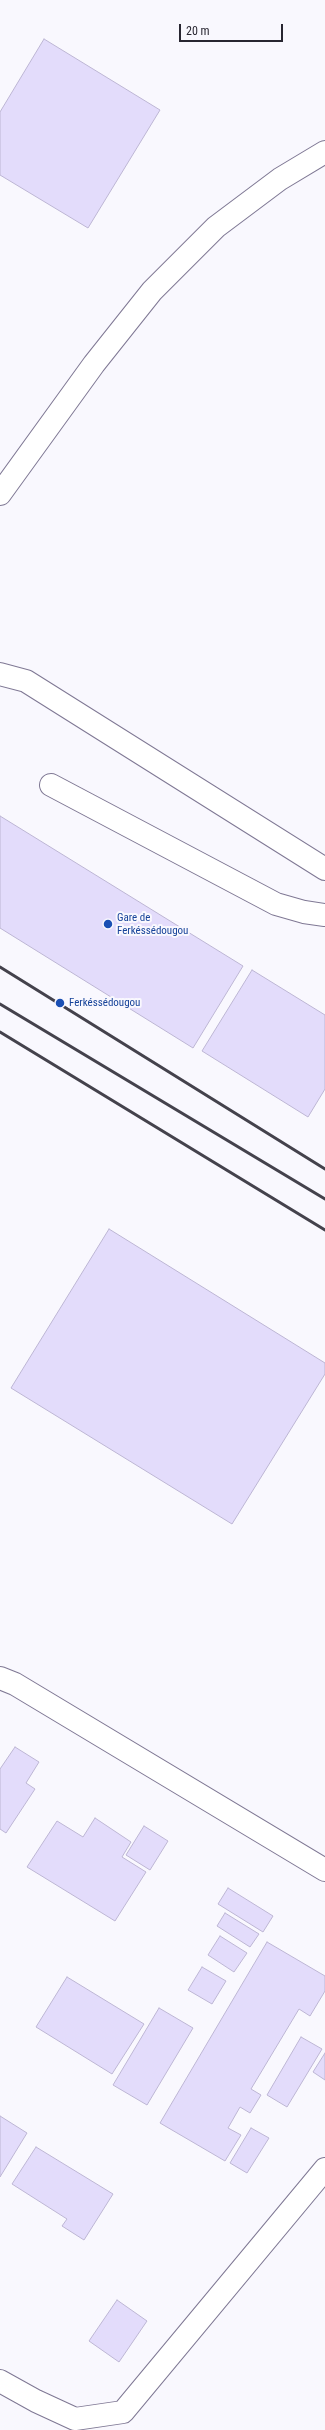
<!DOCTYPE html>
<html>
<head>
<meta charset="utf-8">
<style>
	body { margin:0 }
	#map { position:relative; width:325px; height:2430px; overflow:hidden; background:#f9f8fe; font-family:"Roboto Condensed",sans-serif }
	canvas { display:block }
	.scale { position:absolute; left:179px; top:24px; width:104px; height:18px; box-sizing:border-box; border:2px solid #282631; border-top:0; padding-left:5px; font-size:12px; line-height:14px; white-space:nowrap; color:#282631; -webkit-text-stroke:3px #f9f8fe; paint-order:stroke }
</style>
</head>
<body>
<div id="map">
<canvas width="325" height="2430"></canvas>
<div class="scale">20 m</div>
</div>
<script>
const ctx = document.querySelector('canvas').getContext('2d');
ctx.lineJoin = 'round';
function fill(path, color) { ctx.fillStyle = color; ctx.fill(path, 'evenodd'); }
const poly = rows => new Path2D(rows.map(r => 'M' + r).join(''));
function stroke(path, color, width, dash) { ctx.strokeStyle = color; ctx.lineWidth = width; ctx.lineCap = dash ? 'butt' : 'round'; ctx.setLineDash(dash || []); ctx.stroke(path); }
function write(font, color, halo, rows, align = 'center') {
  ctx.font = font + ' "Roboto Condensed",sans-serif'; ctx.lineWidth = 4; ctx.setLineDash([]); ctx.textBaseline = 'middle'; ctx.strokeStyle = halo; ctx.fillStyle = color; for (const [text, x, y, turn = 0] of rows) {
    ctx.save(); ctx.translate(x, y); ctx.rotate((+turn || 0) * Math.PI / 180); ctx.textAlign = isNaN(turn) ? turn : align; if (halo) ctx.strokeText(text, 0, 0); ctx.fillText(text, 0, 0); ctx.restore();
  }
}
const building = poly([
	[44,39,160,110,88,228,0,175,0,112,44,39],
	[0,816,243,966,193,1048,0,928,0,816],
	[252,970,325,1015,325,1089,308,1117,202,1051,252,970],
	[109,1229,325,1363,325,1374,232,1524,11,1388,109,1229],
	[15,1747,39,1762,26,1783,35,1789,6,1833,0,1829,0,1769,15,1747],
	[95,1818,131,1842,122,1857,146,1872,115,1921,27,1867,57,1821,83,1837,95,1818],
	[144,1826,168,1841,150,1870,126,1855,144,1826],
	[228,1888,273,1916,263,1932,218,1904,228,1888],
	[225,1913,259,1934,250,1947,217,1926,225,1913],
	[220,1936,247,1953,234,1972,208,1955,220,1936],
	[267,1942,325,1976,325,1991,310,2016,299,2009,251,2089,261,2095,250,2113,240,2107,228,2128,241,2135,225,2161,160,2123,267,1942],
	[202,1967,226,1981,212,2004,188,1990,202,1967],
	[67,1977,144,2024,112,2074,36,2027,67,1977],
	[159,2008,193,2028,147,2105,113,2085,159,2008],
	[301,2037,322,2049,287,2107,267,2095,301,2037],
	[325,2053,325,2080,313,2072,325,2053],
	[0,2116,27,2133,0,2177,0,2116],
	[251,2128,269,2138,247,2173,230,2163,251,2128],
	[36,2147,113,2194,84,2240,62,2226,67,2219,12,2184,36,2147],
	[117,2300,147,2321,119,2362,89,2341,117,2300]
]);
fill(building, '#e3dcfb');
stroke(building, '#bdb6d4', 1);
const minor = poly([
	[0,494,94,364,152,291,216,227,280,179,325,152],
	[0,674,26,681,325,869],
	[51,785,276,904,304,912,325,915],
	[0,1678,15,1684,325,1870],
	[0,2381,36,2401,75,2419,123,2412,325,2169]
]);
stroke(minor, '#7f7894', 24);
stroke(minor, '#fff', 22);
stroke(poly([
	[0,967,325,1169],
	[0,1004,325,1199],
	[0,1032,325,1230]
]), '#44424c', 3);
for (const [x, y, r, color] of [
	[108,924,5,"#1a4fb4"],
	[60,1003,5,"#1a4fb4"]
]) { const dot = new Path2D(); dot.arc(x, y, r, 0, 2 * Math.PI); ctx.fillStyle = color; ctx.fill(dot); stroke(dot, '#f9f8fe', 1.5); }
write('11px', '#164399', '#f9f8fe', [
	["Gare de",117,918],
	["Ferkéssédougou",117,931],
	["Ferkéssédougou",69,1003]
], 'left');
</script>
</body>
</html>
